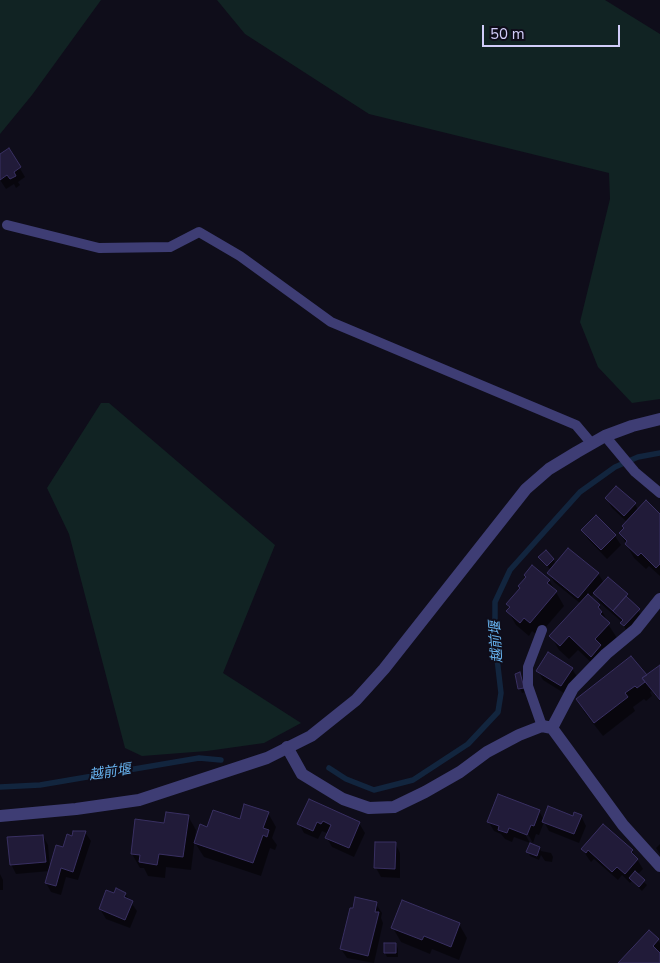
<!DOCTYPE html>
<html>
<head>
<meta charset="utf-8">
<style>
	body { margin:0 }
	#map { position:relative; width:660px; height:963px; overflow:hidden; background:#0f0d1a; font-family:"Nunito Sans",sans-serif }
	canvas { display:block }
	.scale { position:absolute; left:482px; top:25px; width:138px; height:22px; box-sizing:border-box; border:2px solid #d1ccf9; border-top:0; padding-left:6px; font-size:15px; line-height:18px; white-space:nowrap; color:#d1ccf9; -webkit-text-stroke:4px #0f0d1a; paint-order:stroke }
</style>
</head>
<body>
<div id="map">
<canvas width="660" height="963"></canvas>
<div class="scale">50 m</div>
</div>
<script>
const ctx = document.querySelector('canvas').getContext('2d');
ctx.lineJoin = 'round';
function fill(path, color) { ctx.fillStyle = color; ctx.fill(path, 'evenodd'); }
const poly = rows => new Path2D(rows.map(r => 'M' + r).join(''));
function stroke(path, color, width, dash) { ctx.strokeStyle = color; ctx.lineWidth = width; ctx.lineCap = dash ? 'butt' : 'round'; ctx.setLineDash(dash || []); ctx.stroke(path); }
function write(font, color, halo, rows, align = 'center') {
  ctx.font = font + ' "Nunito Sans","Noto Sans JP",sans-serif'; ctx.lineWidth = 4; ctx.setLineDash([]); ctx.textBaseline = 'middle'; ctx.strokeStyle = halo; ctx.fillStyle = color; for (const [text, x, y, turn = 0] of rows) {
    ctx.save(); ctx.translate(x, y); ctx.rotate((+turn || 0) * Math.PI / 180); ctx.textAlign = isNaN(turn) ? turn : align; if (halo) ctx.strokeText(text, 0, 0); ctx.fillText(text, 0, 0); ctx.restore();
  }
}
fill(poly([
	[0,0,101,0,32,95,0,134],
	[217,0,605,0,660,34,660,399,632,403,598,367,580,322,610,199,609,173,369,114,245,34],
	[101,403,109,403,275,545,223,673,301,723,264,743,207,751,142,756,125,748,69,534,47,488]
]), '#112323');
fill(poly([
	[9,150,25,177,18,182,20,185,16,188,14,184,6,189,0,180,0,156],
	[607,499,635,504,638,510,660,515,660,576,649,566,646,569,634,558,620,533,625,529,627,522,612,508],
	[582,530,615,536,621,545,607,559,588,539],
	[553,559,556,564,598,573,604,583,608,579,627,595,644,619,627,632,622,622,600,603,594,593,590,598,599,606,607,620,606,621,617,638,599,670,578,650,569,659,559,650,551,636,581,604,554,582,549,573,551,570,542,561],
	[527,577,549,580,564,606,538,636,532,631,529,636,516,625,508,611,510,608,508,604,521,589],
	[631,658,646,677,660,667,660,701,652,691,650,692,652,696,646,701,644,699,633,707,635,711,603,736,585,713,577,700],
	[572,669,578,678,567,695,543,680,538,671],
	[521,678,525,692,522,693,520,688],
	[309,801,359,823,365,833,354,857,332,847,327,838,329,834,322,831,318,839,304,833,299,824],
	[539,811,544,820,581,816,586,826,579,843,549,831,544,822,539,835,536,834,533,843,525,829,523,830,530,843,514,837,512,842,505,839,501,834,494,831,488,821],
	[268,813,276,827,272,838,277,845,275,850,270,848,261,876,204,857,195,843,208,828],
	[188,816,196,830,191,870,166,867,165,878,148,876,144,868,140,868,132,854,165,824],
	[85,832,91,841,78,880,66,877,61,895,51,892,46,883,50,871,16,874,11,864,43,836,48,845,50,869,72,837],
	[395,843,400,853,400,878,381,877,376,868],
	[660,844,660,854,656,848],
	[531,845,540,848,541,851,551,853,553,857,552,862,545,861,541,855,539,860,530,856,528,852],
	[582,849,632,851,643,869,637,875,647,885,642,891,632,881,630,883,622,875,618,880,594,859,591,862,588,858],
	[0,874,3,880,3,890,0,890],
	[125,894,137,911,130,928,106,919,100,909,115,895],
	[376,904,382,913,381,918,383,923,374,963,347,958,341,949],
	[459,924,467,938,459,960,432,949,430,954,401,942,393,928],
	[649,931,660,943,660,963,620,963],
	[396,944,398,949,398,957,387,957,385,953]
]), '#0007');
stroke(poly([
	[329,768,346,779,374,790,413,780,468,744,498,712,501,693,495,641,495,602,510,570,580,492,615,467,638,457,660,453],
	[0,787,40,785,199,758,221,760]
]), '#12253e', 5.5);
const building = poly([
	[9,148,21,167,14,172,16,176,10,179,7,175,0,180,0,154,9,148],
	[616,486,636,503,624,516,605,498,616,486],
	[646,500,660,514,660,564,656,568,641,553,638,556,625,544,627,541,619,533,624,528,622,526,646,500],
	[596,515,616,535,601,550,581,530,596,515],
	[568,548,599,573,578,598,547,573,568,548],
	[546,550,554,559,547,566,538,557,546,550],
	[532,565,550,580,547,583,557,591,530,623,524,618,520,623,506,611,510,607,506,604,520,588,518,586,526,577,524,575,532,565],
	[608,577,628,594,613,611,593,593,608,577],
	[588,594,600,605,598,607,602,612,600,614,610,623,595,639,601,645,591,657,569,636,560,646,549,636,588,594],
	[626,596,640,609,624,626,620,623,623,620,613,611,626,596],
	[548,652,573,668,561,686,536,671,548,652],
	[631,656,647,675,642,678,645,682,637,688,635,686,625,693,628,697,594,723,576,699,631,656],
	[660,665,660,700,642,678,660,665],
	[520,672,524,688,518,689,515,674,520,672],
	[498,794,540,810,534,826,531,825,527,835,509,828,507,833,498,830,499,826,487,822,498,794],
	[309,799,360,822,349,848,325,838,331,825,323,821,321,824,317,822,313,831,297,824,309,799],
	[244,804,269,812,263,828,269,830,267,837,263,835,253,863,194,843,200,824,207,827,213,810,240,819,244,804],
	[548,806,573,816,574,812,582,815,574,834,542,822,548,806],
	[166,812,189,815,183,857,159,854,157,865,139,862,140,855,131,854,135,819,164,823,166,812],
	[603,824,633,850,631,852,638,859,625,874,617,867,612,872,588,850,586,853,581,849,603,824],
	[73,831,86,831,73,872,61,868,56,886,45,883,56,845,63,847,67,834,72,836,73,831],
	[43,835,46,862,10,865,7,837,43,835],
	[375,842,396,842,395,869,374,868,375,842],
	[530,843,540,847,537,856,526,852,530,843],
	[635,871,645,880,639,887,629,878,635,871],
	[116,888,126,893,124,897,133,901,125,920,99,909,106,890,114,893,116,888],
	[355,897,377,902,375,912,379,912,368,956,340,949,350,908,353,908,355,897],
	[402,900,460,923,451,947,424,936,422,940,391,928,402,900],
	[649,930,659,939,653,946,660,953,660,963,618,963,649,930],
	[384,943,396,943,396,953,384,953,384,943]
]);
fill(building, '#211b39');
stroke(building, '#393062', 1);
stroke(poly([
	[7,225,99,248,170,247,199,232,240,256,331,322,576,425,592,444],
	[605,436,635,472,660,493],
	[542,630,528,667,528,686,542,726]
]), '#3e3d74', 10);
stroke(poly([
	[660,599,636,629,606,654,573,688,552,728,623,825,660,866],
	[287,747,302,774,343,799,369,808,394,807,425,792,460,772,487,752,519,735,542,726,552,728]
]), '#3e3d74', 12);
stroke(poly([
	[0,816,76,809,139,800,267,758,311,736,356,700,384,669,526,489,549,469,577,452,605,436,632,426,660,419]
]), '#3e3d74', 12);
write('italic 14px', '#66b1ed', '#0f0d1a', [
	["越前堰",497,642,-94],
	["越前堰",110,773,-9]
]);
</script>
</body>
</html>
